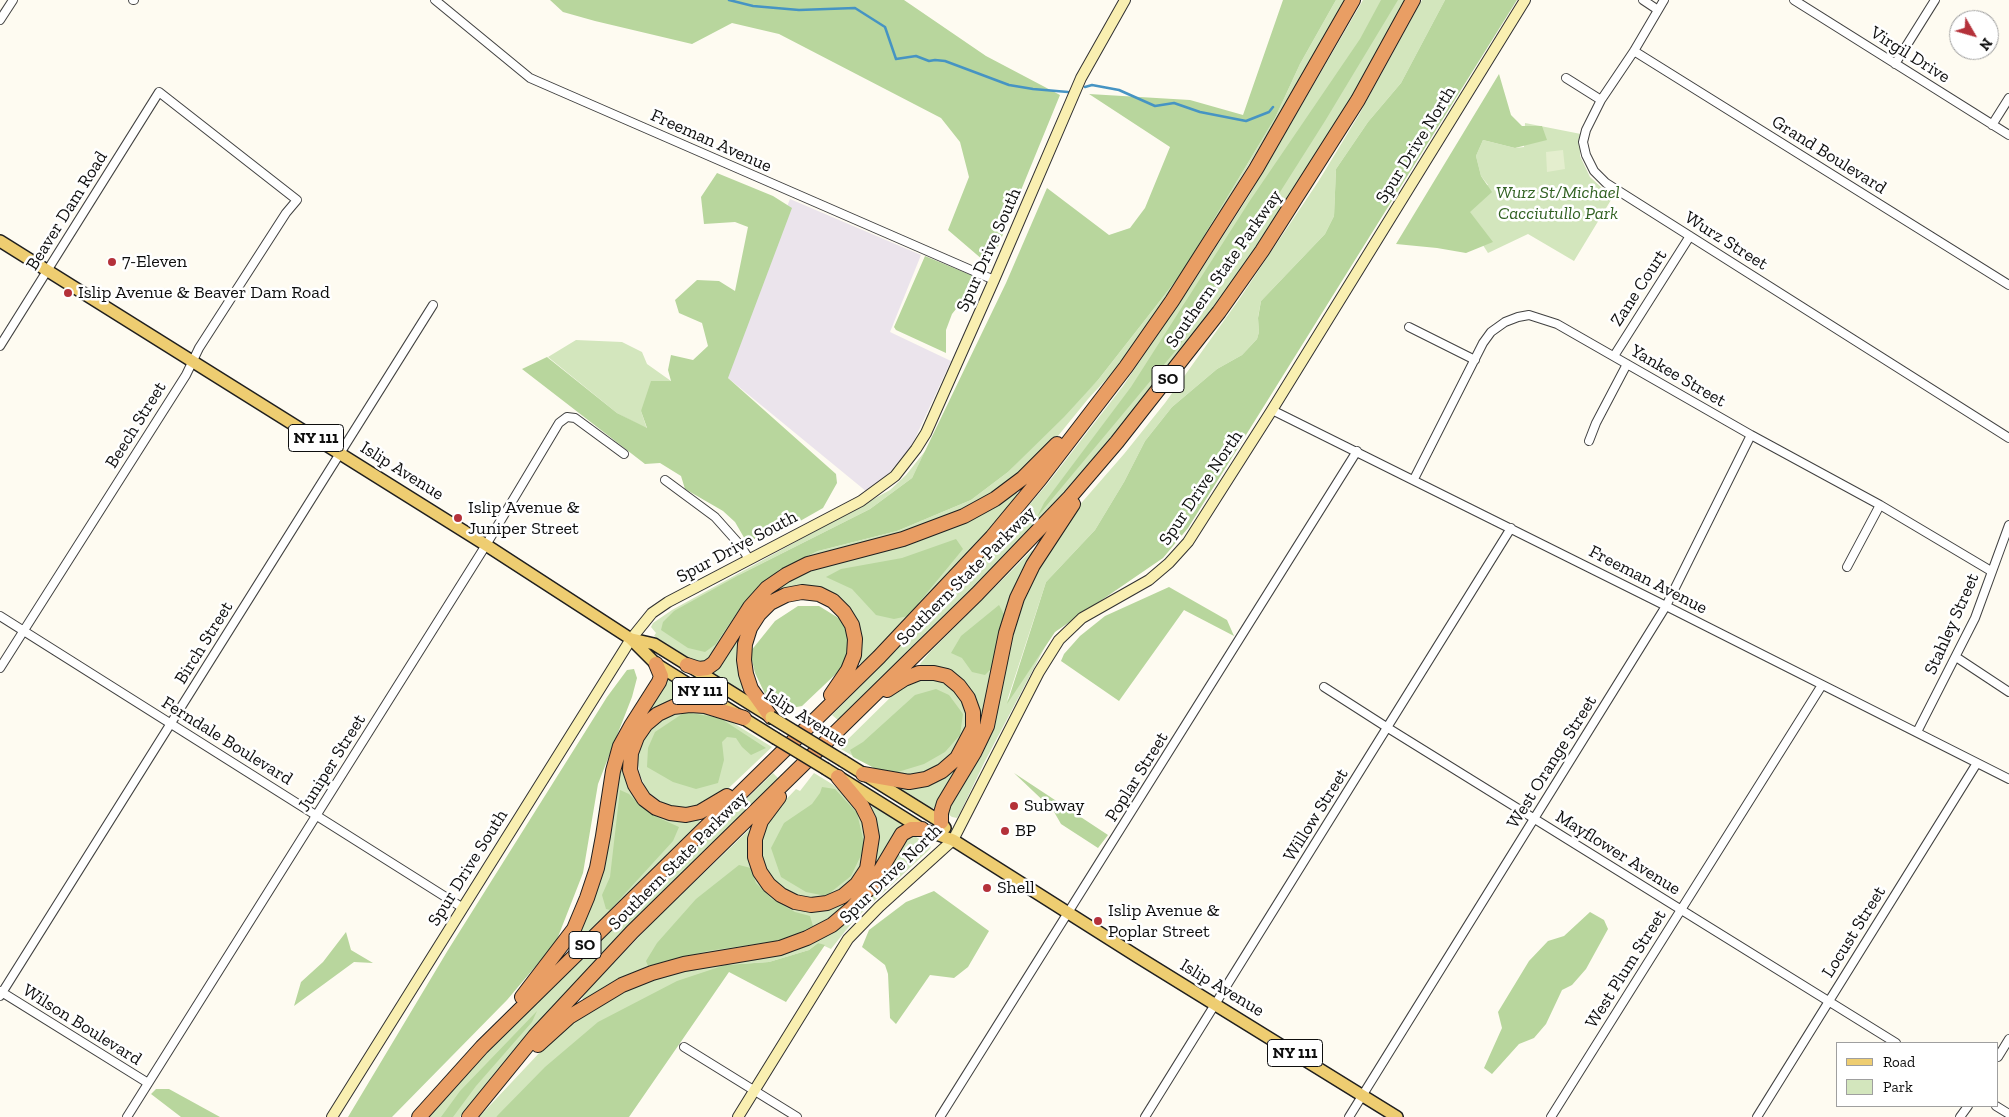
<!DOCTYPE html>
<html>
<head>
<meta charset="utf-8">
<style>
	body { margin:0 }
	#map { position:relative; width:2009px; height:1117px; overflow:hidden; background:#fefbf1; font-family:"Zilla Slab",serif }
	canvas { display:block }
	.legend { position:absolute; left:1836px; top:1042px; width:162px; height:65px; box-sizing:border-box; background:#fff; border:1px solid #9f9f9f; margin:0; padding:6px 9px; list-style:none; font-size:15px; color:#0e0e0e }
	.legend li { display:flex; align-items:center; gap:10px; height:25px }
	.legend b { width:25px; border:1px solid #9f9f9f }
	.north { position:absolute; left:1949px; top:10px; width:50px; height:50px; box-sizing:border-box; background:#fff; border:1px solid #9f9f9f; border-radius:50%; rotate:128deg; font-size:14px; font-weight:700; line-height:20px; text-align:center; color:#0e0e0e }
	.north::after { content:''; display:block; margin:auto; width:18px; height:22px; background:#b4313a; clip-path:polygon(50% 0,100% 100%,50% 72%,0 100%) }
</style>
</head>
<body>
<div id="map">
<canvas width="2009" height="1117"></canvas>
<ul class="legend">
<li><b style="height:6px;background:#eecd71"></b>Road</li>
<li><b style="height:14px;background:#d3e6bd"></b>Park</li>
</ul>
<div class="north">N</div>
</div>
<script>
const ctx = document.querySelector('canvas').getContext('2d');
ctx.lineJoin = 'round';
function fill(path, color) { ctx.fillStyle = color; ctx.fill(path, 'evenodd'); }
const poly = rows => new Path2D(rows.map(r => 'M' + r).join(''));
function stroke(path, color, width, dash) { ctx.strokeStyle = color; ctx.lineWidth = width; ctx.lineCap = dash ? 'butt' : 'round'; ctx.setLineDash(dash || []); ctx.stroke(path); }
function write(font, color, halo, rows, align = 'center') {
  ctx.font = font + ' "Zilla Slab",serif'; ctx.lineWidth = 5; ctx.setLineDash([]); ctx.textBaseline = 'middle'; ctx.strokeStyle = halo; ctx.fillStyle = color; for (const [text, x, y, turn = 0] of rows) {
    ctx.save(); ctx.translate(x, y); ctx.rotate((+turn || 0) * Math.PI / 180); ctx.textAlign = isNaN(turn) ? turn : align; if (halo) ctx.strokeText(text, 0, 0); ctx.fillText(text, 0, 0); ctx.restore();
  }
}
fill(poly([
	[790,199,921,255,890,332,951,361,912,445,889,473,867,492,722,373]
]), '#ebe4ec');
fill(poly([
	[1336,0,1345,0,1288,100,1181,276,1115,370,1088,399,1049,447,1012,481,976,505,926,528,787,570,711,662,700,665,654,636,656,633,651,627,653,623,672,610,890,490,906,475,926,450,912,478,870,509,739,575,716,644,741,607,779,570,818,551,897,531,971,500,1008,472,1098,380,1181,274,1275,118,1300,64],
	[1363,0,1406,0,1344,112,1280,212,1218,302,1144,399,1063,493,975,587,839,721,832,715,965,580,1048,483,1123,386,1191,286,1250,194],
	[1422,0,1445,0,1401,83,1368,122,1336,169,1334,216,1325,234,1261,301,1258,317,1259,332,1257,339,1242,355,1217,369,1172,407,1145,441,1124,482,1095,530,1046,582,1007,701,1045,647,984,763,960,813,957,818,952,817,945,812,965,780,1008,651,1021,601,1043,554,1070,516,1124,454,1165,403,1238,301,1318,182,1360,113],
	[1525,123,1581,134,1580,156,1590,177,1602,188,1614,195,1574,261,1528,234,1488,253,1448,191,1488,185,1481,176,1476,156,1483,140,1515,148,1524,147],
	[576,340,622,342,642,352,647,364,671,381,641,411,647,429,617,413,548,357],
	[1014,490,1018,494,1005,511,946,578,862,665,859,662,862,645,859,623,847,604,829,592,803,587,750,623,747,688,742,689,739,693,710,676,749,615,783,582,812,567],
	[1032,550,1036,553,988,713,937,809,928,807,927,809,877,780,941,777,979,710,972,691,957,675,939,668,922,668,920,664,929,653],
	[919,677,951,682,971,712,968,735,954,757,914,778,881,772,839,748,901,687],
	[666,680,671,680,705,697,703,702,666,706,630,749,640,796,698,817,700,822,571,949,568,944,625,748],
	[687,708,722,716,772,747,715,801,682,809,664,804,647,791,640,775,637,758,641,740,654,722],
	[773,773,779,779,529,1033,460,1117,428,1117,451,1089,516,1024],
	[814,773,832,784,861,810,868,848,862,871,848,888,829,898,807,901,788,894,773,882,764,866,760,850,764,826,776,810,796,789,800,791],
	[875,804,905,821,905,828,851,905,799,938,697,957,585,1002,582,998,590,988,656,919,755,824,758,876,805,907,866,882,869,809],
	[911,834,931,846,930,849,855,919,831,949,818,943,809,950,769,962,725,965,496,1117,479,1117,558,1033,587,1011,649,979,837,927,906,837]
]), '#d3e6bd');
fill(poly([
	[550,0,904,0,986,56,1060,95,990,266,948,230,969,177,960,142,941,118,779,34,732,23,692,44,595,21,563,12],
	[1283,0,1336,0,1300,64,1275,118,1181,274,1098,380,1064,417,1008,472,971,500,897,531,818,551,779,570,741,607,716,644,705,652,688,648,661,630,663,622,674,611,739,575,870,509,912,478,1006,283,1047,188,1109,235,1130,228,1145,208,1170,147,1089,94,1190,100,1243,115],
	[1381,0,1398,0,1325,121,1256,230,1177,349,1037,517,1044,503,1131,387,1249,202,1360,39],
	[1445,0,1517,0,1188,528,1163,558,1055,632,1007,704,1046,582,1095,530,1124,482,1145,441,1172,407,1217,369,1242,355,1257,339,1259,332,1258,318,1261,301,1325,234,1334,216,1336,169,1368,122,1401,83],
	[1499,74,1511,115,1522,126,1542,126,1547,140,1515,148,1483,140,1476,156,1481,176,1492,192,1470,212,1493,242,1466,253,1437,248,1396,244],
	[717,173,773,196,792,208,728,378,836,474,837,483,823,508,779,533,746,541,735,522,723,511,685,489,681,476,660,463,645,464,522,369,547,357,617,413,647,428,641,411,651,381,671,381,668,370,671,355,693,360,708,346,702,323,679,313,675,300,697,280,719,281,735,291,748,227,735,222,704,224,701,197],
	[925,256,978,278,971,290,952,314,946,330,946,353,896,330,894,327],
	[956,539,963,549,908,616,894,619,876,615,852,589,826,577,841,569,902,558],
	[1169,587,1227,620,1234,636,1184,610,1119,701,1061,661,1064,654,1080,636,1105,616],
	[999,605,1007,620,993,667,985,675,972,672,962,658,951,653,961,636],
	[798,606,819,606,845,622,851,643,840,670,802,706,781,710,767,698,755,673,750,652,775,621],
	[634,669,637,678,632,697,598,784,583,873,556,942,507,1000,392,1117,348,1117,448,950,607,697,627,670],
	[936,689,949,695,963,714,960,735,945,752,924,764,888,775,853,757,850,750,863,742,915,695],
	[685,712,720,718,766,748,751,755,742,747,736,738,727,737,722,742,724,760,718,783,696,789,673,782,647,767,648,748,655,732],
	[1014,773,1108,835,1098,848,1061,824,1053,810],
	[822,787,835,789,857,813,865,847,851,876,826,896,806,892,781,877,771,848,784,823,812,804,820,793],
	[620,790,629,794,642,807,659,818,679,827,673,841,610,910,606,909,602,895,610,877],
	[739,865,751,868,756,883,772,899,795,912,810,916,813,926,783,940,708,951,648,966,646,961,657,943,696,899],
	[934,891,989,931,968,967,954,978,930,975,896,1024,890,1018,888,974,885,965,862,947,869,930,906,902],
	[1590,912,1604,920,1608,929,1586,969,1572,985,1562,990,1546,1024,1534,1038,1519,1044,1492,1074,1484,1068,1502,1028,1498,1012,1529,961,1548,941,1564,936],
	[346,932,351,950,373,963,354,962,294,1006,301,982,323,962],
	[818,943,825,945,786,1002,729,972,629,1117,496,1117,545,1067,598,1022,677,981,725,965,769,962,809,950],
	[537,1011,532,1022,476,1086,453,1117,441,1117,460,1091],
	[156,1089,169,1089,220,1117,181,1117,151,1094]
]), '#b8d69d');
fill(poly([
	[1563,150,1565,169,1547,172,1546,152]
]), '#e4eece');
stroke(poly([
	[729,0,753,6,799,10,855,8,885,27,896,59,916,56,929,61,935,60,945,61,1009,85,1033,89,1068,92],
	[1085,87,1092,85,1119,90,1155,106,1174,103,1200,112,1246,121,1269,112,1273,107]
]), '#4694c3', 2.5);
const street = poly([
	[133,0,134,0],
	[435,0,530,78,994,280],
	[1643,0,1658,10],
	[1664,0,1634,51,1601,100,1586,130,1583,142,1586,155,1594,171,1606,183,2009,438],
	[1794,0,2009,135],
	[0,20,13,0],
	[1634,51,2009,285],
	[1895,64,1935,0],
	[1566,78,1601,100],
	[1992,125,2009,98],
	[1409,327,1475,360],
	[0,346,159,92,297,200,286,213,199,348,186,375,0,668],
	[1614,356,1690,236],
	[1272,410,1666,606,2009,779],
	[1589,441,1596,423,1627,364],
	[1414,479,1483,343,1491,332,1505,322,1518,317,1529,315,1557,324,1751,435,1880,505,1991,571],
	[665,480,715,517,740,545,749,559],
	[1847,567,1880,505],
	[0,616,463,908],
	[1956,657,2009,692],
	[1324,687,1388,728,1896,1043],
	[1917,732,1975,618,2009,525],
	[0,991,148,1083],
	[0,996,433,305],
	[684,1047,797,1117],
	[1998,1057,2009,1039],
	[1996,1106,2009,1114],
	[127,1117,486,545,559,423,567,417,575,418,624,454],
	[940,1117,1357,451],
	[1145,1117,1511,528],
	[1349,1117,1666,606,1751,435],
	[1551,1117,1822,685],
	[1757,1117,1977,763],
	[1960,1117,1968,1106]
]);
const secondary = poly([
	[332,1117,631,639,652,613,668,602,861,501,895,476,916,449,926,433,994,280,1081,78,1125,0],
	[738,1117,848,939,879,907,953,840,1039,672,1059,640,1082,618,1149,580,1169,563,1188,542,1272,410,1525,0]
]);
const primary = poly([
	[0,241,486,545,631,639,656,664,775,738],
	[632,639,654,644,768,715],
	[843,761,941,822,945,828],
	[826,769,922,829,953,840,1138,957,1397,1117]
]);
const highway = poly([
	[687,665,699,669,707,668,714,663,750,607,767,588,786,575,808,564,903,539,964,516,995,499,1023,478,1057,444],
	[771,717,751,689,746,674,744,660,745,644,750,628,759,614,770,603,786,595,802,592,819,594,833,601,844,612,852,625,855,639,854,655,848,670,831,695],
	[863,774,909,782,926,779,942,771,957,758,973,728,973,712,968,698,959,686,947,676,934,673,919,673,904,679,887,690],
	[727,796,700,812,686,815,670,813,656,808,644,799,635,785,630,770,631,753,637,737,646,724,658,714,673,707,690,705,705,706,744,718],
	[779,797,761,821,755,839,755,857,760,872,769,885,781,895,795,902,811,905,827,903,843,896,857,884,867,869,872,837,869,820,862,806,838,777],
	[941,822,941,813,944,803,974,753,987,726,1006,633,1017,598,1033,565,1073,504],
	[522,997,574,929,587,898,597,868,603,836,613,771,620,746,631,726,659,682,661,676,656,664],
	[538,1045,569,1017,622,985,652,973,684,964,780,948,807,938,832,925,852,908,871,886,902,834,911,829,922,829],
	[419,1117,482,1047,879,657,992,537,1040,479,1126,367,1172,301,1256,169,1353,0],
	[469,1117,535,1036,632,932,977,594,1070,497,1117,442,1219,312,1262,251,1358,100,1413,0]
]);
stroke(street, '#414141', 10);
stroke(secondary, '#303030', 12);
stroke(primary, '#1f1f1f', 14);
stroke(highway, '#1f1f1f', 16);
stroke(street, '#fff', 8);
stroke(secondary, '#f9efb1', 10);
stroke(primary, '#eecd71', 11);
stroke(highway, '#e99e64', 14);
const primaryBridge = poly([
	[771,717,843,761],
	[775,738,826,769]
]);
stroke(primaryBridge, '#1f1f1f', 14, []);
stroke(primaryBridge, '#eecd71', 11);
for (const [x, y, r, color] of [
	[112,262,5,"#b4313a"],
	[68,293,5,"#b4313a"],
	[458,518,5,"#b4313a"],
	[1014,806,5,"#b4313a"],
	[1005,831,5,"#b4313a"],
	[987,888,5,"#b4313a"],
	[1098,921,5,"#b4313a"]
]) { const dot = new Path2D(); dot.arc(x, y, r, 0, 2 * Math.PI); ctx.fillStyle = color; ctx.fill(dot); stroke(dot, '#fff', 2); }
for (const [x, y, w] of [
	[1168,379,32],
	[316,438,55],
	[700,691,55],
	[585,945,32],
	[1295,1053,55]
]) { const box = new Path2D(); box.roundRect(x - w / 2, y - 13.5, w, 27, 4); ctx.fillStyle = '#fff'; ctx.fill(box); stroke(box, '#0e0e0e', 1); }
write('bold 16px', '#0e0e0e', null, [
	["SO",1168,379],
	["NY 111",316,438],
	["NY 111",700,691],
	["SO",585,945],
	["NY 111",1295,1053]
]);
write('18px', '#0e0e0e', '#fff', [
	["Virgil Drive",1910,55,32],
	["Freeman Avenue",711,141,24],
	["Spur Drive North",1416,145,-58],
	["Grand Boulevard",1829,155,32],
	["Beaver Dam Road",67,211,-58],
	["Wurz Street",1726,241,32],
	["Spur Drive South",989,250,-66],
	["Southern State Parkway",1224,269,-55],
	["Zane Court",1639,288,-57],
	["Yankee Street",1678,376,30],
	["Beech Street",136,425,-58],
	["Islip Avenue",402,471,32],
	["Spur Drive North",1201,488,-56],
	["Spur Drive South",737,547,-28],
	["Southern State Parkway",966,576,-45],
	["Freeman Avenue",1648,580,27],
	["Stahley Street",1952,624,-66],
	["Birch Street",204,643,-58],
	["Islip Avenue",806,718,32],
	["Ferndale Boulevard",227,741,32],
	["West Orange Street",1552,762,-58],
	["Juniper Street",332,763,-58],
	["Poplar Street",1137,777,-58],
	["Willow Street",1316,815,-58],
	["Mayflower Avenue",1618,853,32],
	["Southern State Parkway",678,861,-45],
	["Spur Drive South",468,868,-58],
	["Spur Drive North",891,874,-44],
	["Locust Street",1854,932,-58],
	["West Plum Street",1626,969,-58],
	["Islip Avenue",1222,988,31],
	["Wilson Boulevard",82,1025,32]
]);
write('italic 18px', '#326223', '#fff', [
	["Wurz St/Michael",1558,193],
	["Cacciutullo Park",1558,214]
]);
write('18px', '#0e0e0e', '#fff', [
	["7-Eleven",122,262],
	["Islip Avenue & Beaver Dam Road",78,293],
	["Islip Avenue &",468,508],
	["Juniper Street",468,529],
	["Subway",1024,806],
	["BP",1015,831],
	["Shell",997,888],
	["Islip Avenue &",1108,911],
	["Poplar Street",1108,932]
], 'left');
</script>
</body>
</html>
